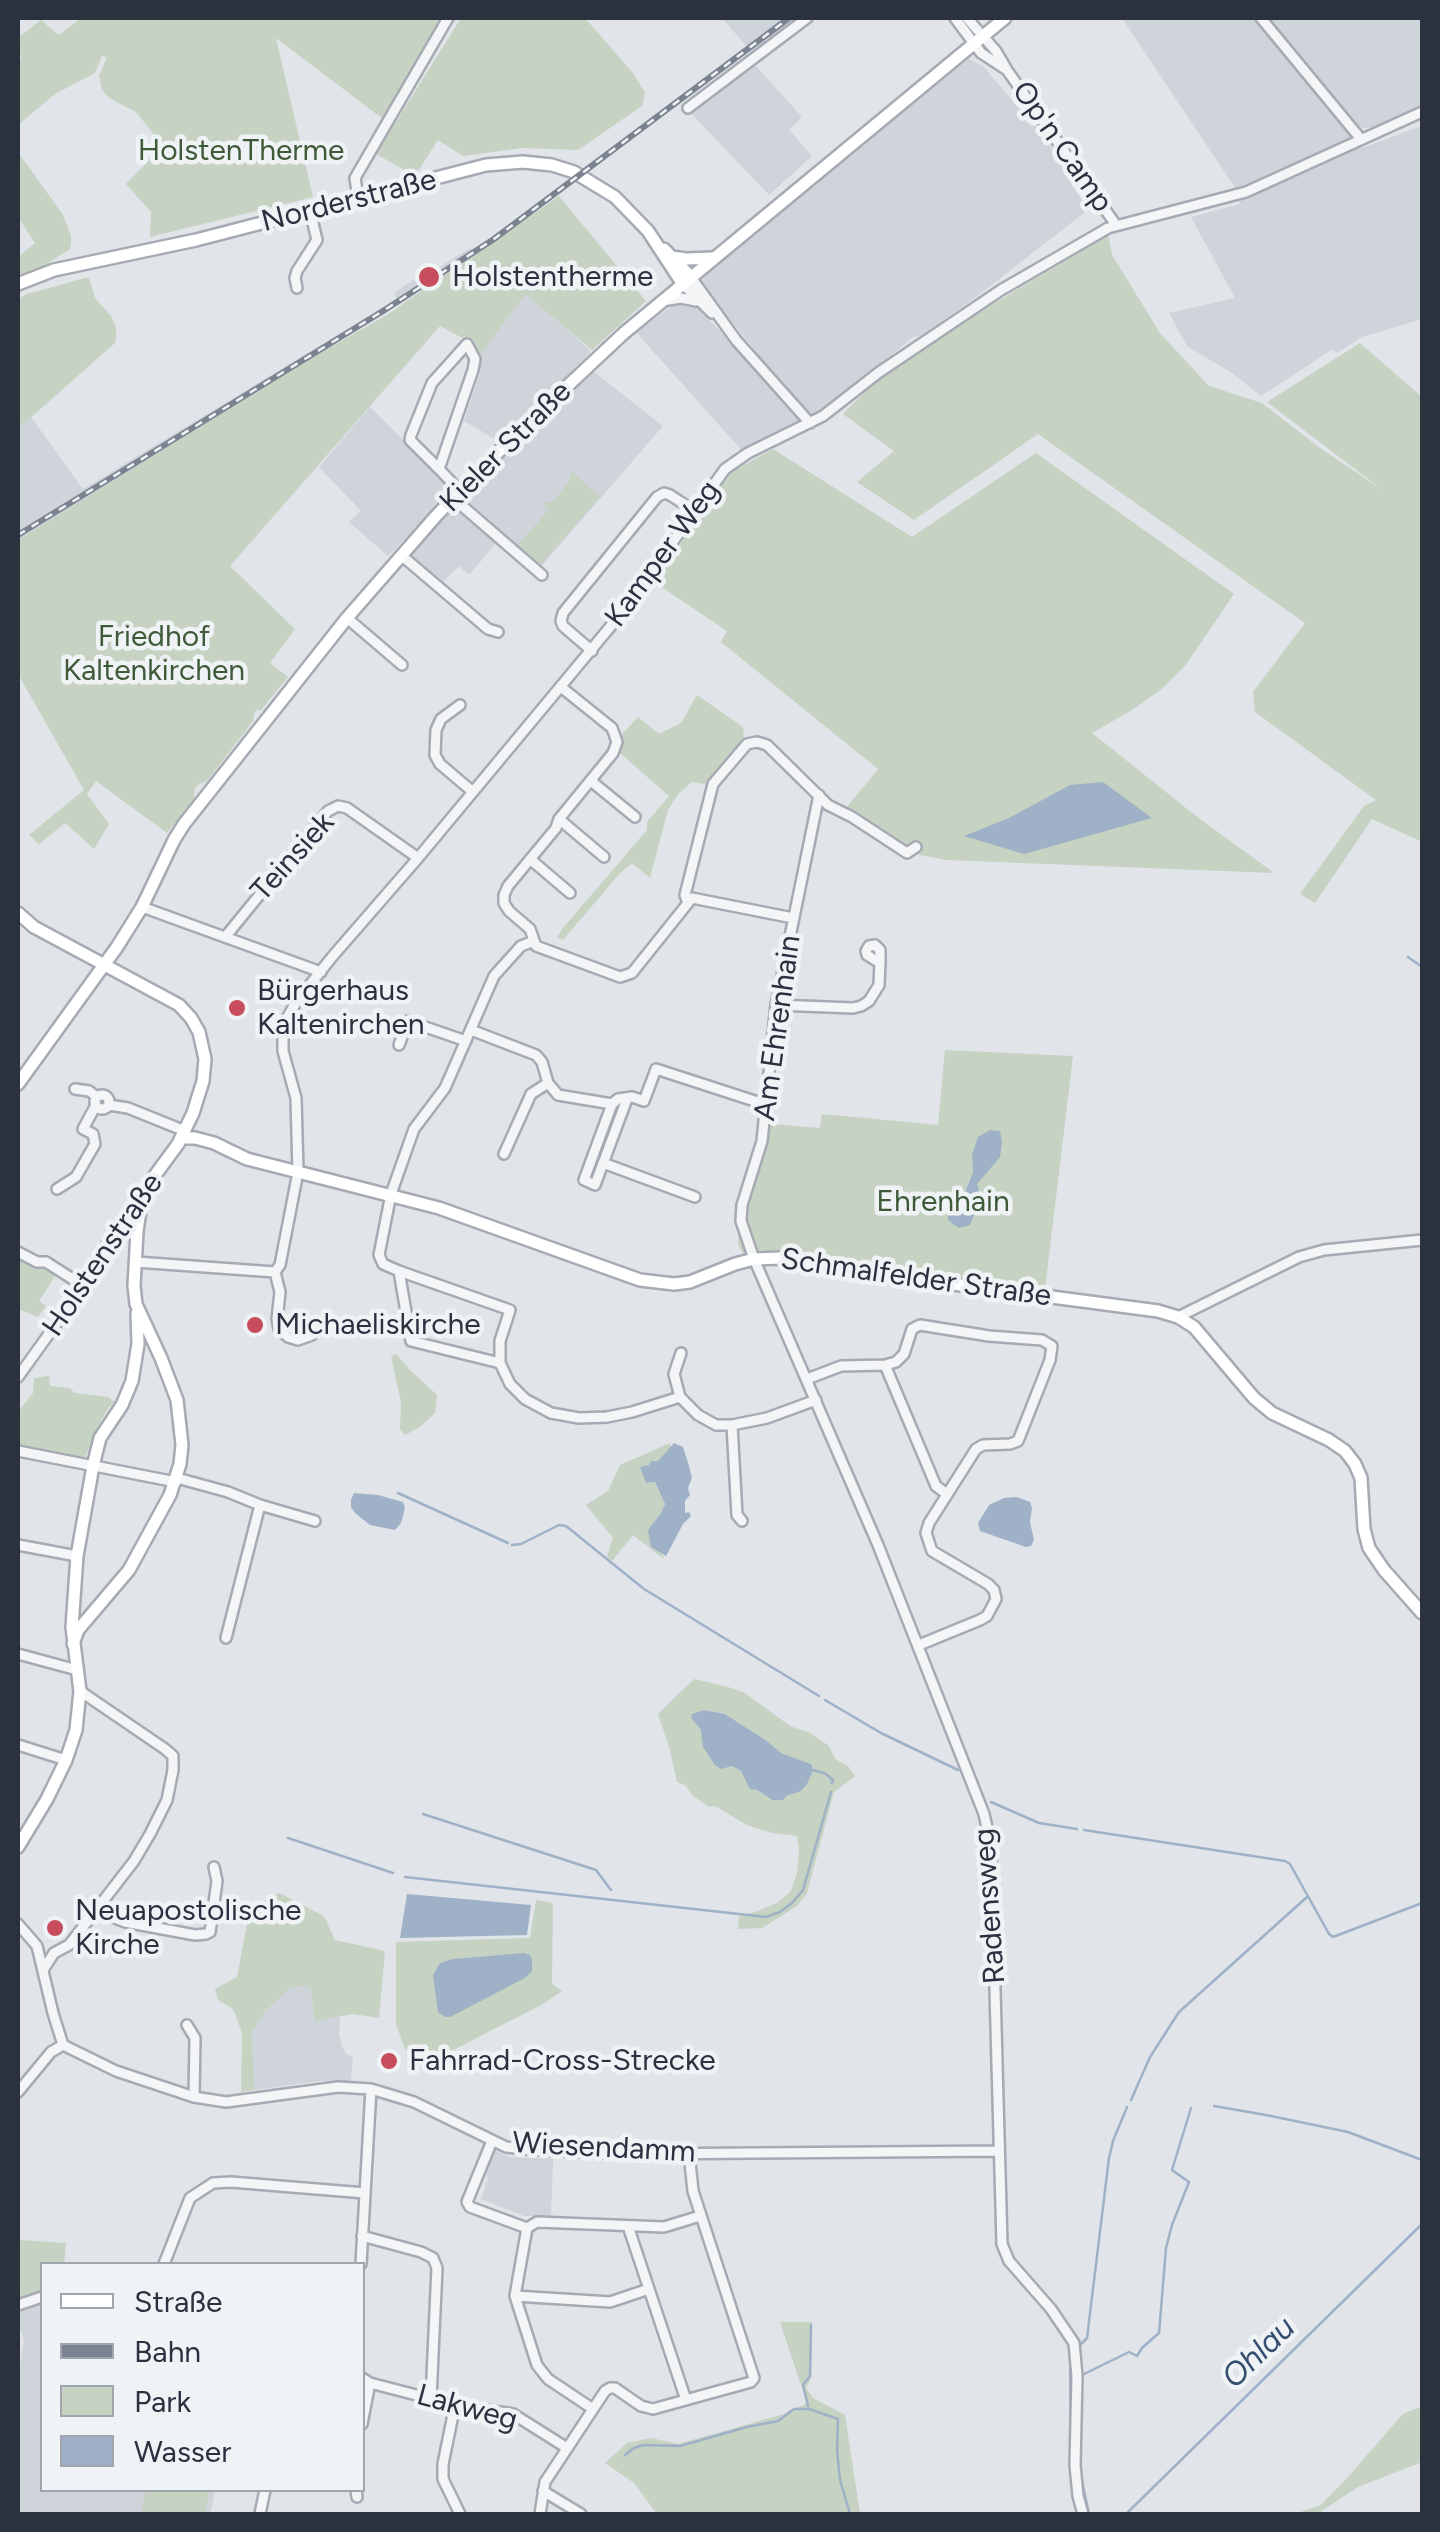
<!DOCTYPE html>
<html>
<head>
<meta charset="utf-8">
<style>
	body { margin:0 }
	#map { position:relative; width:1440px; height:2532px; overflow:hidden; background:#e1e4e9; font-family:Figtree,sans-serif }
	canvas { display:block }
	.frame { position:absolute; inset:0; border:20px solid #2a313f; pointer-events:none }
	.legend { position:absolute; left:40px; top:2262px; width:325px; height:230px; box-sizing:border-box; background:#f0f3f6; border:2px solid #a1a5ad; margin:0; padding:12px 18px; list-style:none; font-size:30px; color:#2a313f }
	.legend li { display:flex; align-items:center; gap:20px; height:50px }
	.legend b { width:50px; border:2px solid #a1a5ad }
</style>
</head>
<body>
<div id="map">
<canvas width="1440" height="2532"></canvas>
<div class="frame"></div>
<ul class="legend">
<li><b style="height:12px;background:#fff"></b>Straße</li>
<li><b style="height:12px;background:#7b8391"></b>Bahn</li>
<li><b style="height:28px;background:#c6d2c2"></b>Park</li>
<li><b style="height:28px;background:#9eb1c7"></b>Wasser</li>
</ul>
</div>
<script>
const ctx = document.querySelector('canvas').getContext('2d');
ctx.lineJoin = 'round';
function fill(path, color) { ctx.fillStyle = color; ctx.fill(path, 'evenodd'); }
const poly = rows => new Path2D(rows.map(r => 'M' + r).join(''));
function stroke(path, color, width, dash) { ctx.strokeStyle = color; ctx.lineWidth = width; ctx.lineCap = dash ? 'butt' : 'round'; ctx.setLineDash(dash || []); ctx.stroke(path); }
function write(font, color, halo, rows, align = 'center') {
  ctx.font = font + ' Figtree,sans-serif'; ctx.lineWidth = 9; ctx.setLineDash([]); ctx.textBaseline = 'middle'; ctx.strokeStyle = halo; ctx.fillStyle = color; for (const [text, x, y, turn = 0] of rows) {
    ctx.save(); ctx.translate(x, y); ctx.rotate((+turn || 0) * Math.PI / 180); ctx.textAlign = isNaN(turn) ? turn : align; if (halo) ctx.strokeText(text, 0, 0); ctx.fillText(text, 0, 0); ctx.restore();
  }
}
fill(poly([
	[722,18,798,18,752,53],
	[1122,18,1253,18,1362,148,1422,126,1422,319,1362,337,1337,353,1333,349,1261,396,1232,373,1187,346,1169,313,1235,298,1191,217,1240,204,1234,186],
	[1264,18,1422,18,1422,105,1373,128,1362,128,1349,119],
	[969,59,983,66,1022,112,1019,115,1032,127,1036,125,1075,181,1071,185,1089,209,976,297,920,336,913,337,831,406,744,453,636,332,672,306,684,304,693,306,700,310,750,363,759,355,702,286,703,276,798,196],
	[755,65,802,117,789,130,812,156,769,195,691,113],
	[530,209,533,214,439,280,18,540,18,429,31,417,83,489,397,299,394,293,413,280,416,282,470,248,473,250],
	[525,293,589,349,590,353,500,442,464,421,480,374,480,355],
	[594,372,663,426,538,570,498,541,469,575,459,566,441,584,407,556,497,459],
	[370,407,453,490,388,556,349,522,361,511,319,467],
	[302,1986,311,1988,314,2020,340,2017,339,2034,342,2047,346,2054,353,2057,351,2081,319,2081,254,2090,252,2032,266,2010,290,1987],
	[493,2150,510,2157,553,2159,551,2216,524,2216,481,2199,488,2179,486,2171],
	[42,2304,42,2490,215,2490,210,2514,18,2514,18,2382,24,2341,18,2322,18,2313]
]), '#cfd3da');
fill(poly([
	[81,18,445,18,383,119,276,38,313,197,150,237,151,212,126,184,163,146,136,112,109,98,102,90,99,76,107,57,102,56,95,73,55,94,18,125,18,70,21,57,18,49,18,38,41,20,59,35],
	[461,18,585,18,633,73,645,93,642,106,578,150,522,148,463,156,438,140,415,176,376,154],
	[18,152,63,215,71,236,71,245,69,250,33,272,18,278,18,257,35,243,18,217],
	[559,196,646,301,592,350,525,294,480,355,466,340,440,326,230,566,295,629,270,663,288,677,261,710,257,710,254,713,253,721,207,781,199,784,194,790,194,798,167,833,96,781,87,794,109,824,94,849,65,823,39,844,29,835,84,790,18,674,18,540,306,361,387,315],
	[1108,235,1112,255,1160,333,1209,386,1262,403,1320,448,1384,491,1267,402,1360,343,1422,397,1422,842,1372,819,1315,903,1300,894,1364,806,1376,800,1255,712,1253,692,1305,623,1038,434,914,520,857,482,894,451,843,414,879,378,960,324],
	[89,277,95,298,111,316,116,328,116,342,18,429,18,299,27,294],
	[773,449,912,537,1036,453,1234,594,1185,666,1163,688,1132,710,1092,733,1196,816,1274,873,946,860,910,853,847,807,878,769,721,642,727,631,654,582,729,473],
	[571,471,600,497,541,564,517,545,549,510,544,503,553,501,571,479],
	[697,695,743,727,744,740,705,784,692,782,678,794,668,810,650,878,632,863,621,872,563,940,557,937,563,928,647,830,647,822,669,796,620,753,621,735,638,717,659,734,681,723],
	[945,1050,1073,1056,1045,1289,1010,1289,744,1256,738,1244,739,1226,771,1124,820,1128,822,1114,938,1125],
	[18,1257,33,1267,43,1265,57,1273,39,1301,46,1306,38,1317,18,1309],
	[396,1354,411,1371,437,1395,435,1413,420,1427,405,1435,400,1429,401,1403,391,1356],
	[49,1376,50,1386,69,1388,75,1393,108,1397,115,1402,109,1407,101,1421,85,1457,18,1445,18,1412,33,1393,34,1378],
	[670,1443,671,1448,658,1461,649,1465,644,1474,645,1483,655,1482,665,1504,661,1513,653,1523,664,1559,633,1535,612,1561,607,1556,613,1538,586,1505,608,1491,620,1465],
	[694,1679,728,1687,745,1693,790,1726,810,1733,829,1746,835,1759,848,1766,855,1776,834,1792,807,1893,797,1906,762,1928,738,1929,739,1916,755,1912,777,1903,791,1891,797,1873,799,1849,797,1836,772,1833,747,1825,715,1806,709,1807,693,1796,685,1785,677,1782,670,1750,658,1714],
	[704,1710,725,1714,767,1741,781,1753,811,1764,801,1791,771,1800,757,1790,746,1779,741,1771,732,1766,691,1718,692,1714],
	[279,1893,324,1916,335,1940,385,1951,379,2018,353,2014,314,2021,311,1988,302,1986,291,1987,266,2010,252,2032,254,2090,241,2092,242,2033,233,2009,218,2000,215,1989,237,1977,248,1918,259,1904],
	[536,1900,553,1903,552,1984,562,1991,543,2004,422,2066,405,2049,396,2024,396,1942,530,1938],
	[18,2240,66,2243,64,2264,42,2264,42,2292,18,2299],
	[780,2322,812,2322,811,2378,806,2388,813,2398,845,2415,860,2514,657,2514,634,2483,605,2463,627,2443,651,2438,678,2444,784,2414,807,2403],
	[1422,2406,1422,2462,1358,2487,1317,2514,1295,2514,1321,2505,1347,2478,1403,2414],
	[145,2490,209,2490,205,2514,141,2514]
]), '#c6d2c2');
fill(poly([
	[1103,782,1152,818,1024,854,964,836,1009,818,1070,785],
	[990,1130,1000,1131,1002,1142,1000,1157,977,1184,981,1199,970,1225,959,1228,948,1220,948,1211,965,1193,973,1172,972,1155,978,1137],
	[674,1443,683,1447,689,1466,692,1478,688,1488,690,1495,685,1501,685,1513,689,1512,691,1516,683,1524,666,1556,651,1547,648,1530,661,1513,665,1504,655,1482,646,1483,640,1467,649,1465,651,1461,658,1461],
	[354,1493,378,1495,403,1502,405,1508,401,1523,395,1530,370,1525,355,1513,351,1507,351,1500],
	[1017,1497,1030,1502,1032,1508,1030,1522,1034,1540,1031,1546,1026,1547,980,1531,978,1523,989,1505,1004,1498],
	[704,1710,725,1714,767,1741,781,1753,811,1764,813,1770,807,1784,801,1791,786,1796,783,1800,772,1800,757,1790,750,1789,741,1771,732,1766,721,1769,715,1765,703,1747,701,1730,691,1718,692,1714],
	[407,1894,531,1905,527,1935,400,1938],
	[524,1953,530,1955,532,1960,532,1971,525,1978,450,2017,445,2017,438,2012,433,1975,440,1963,453,1959]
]), '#9eb1c7');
stroke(poly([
	[1408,957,1422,967],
	[398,1493,508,1543],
	[512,1545,521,1544,559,1525,566,1526,644,1589,819,1696],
	[825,1700,881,1733,958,1770],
	[813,1770,824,1773],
	[826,1774,833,1780,832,1783],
	[991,1802,1039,1823,1077,1829],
	[423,1814,596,1870,611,1890],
	[1084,1830,1285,1861,1290,1864,1329,1934,1333,1937,1422,1903],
	[288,1838,393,1873],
	[405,1877,766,1917,780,1912,792,1903,803,1890,831,1792],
	[1131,2100,1150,2057,1179,2012,1307,1897],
	[1214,2106,1266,2115,1348,2132,1422,2160],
	[1079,2346,1087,2338,1109,2158,1113,2141,1127,2107],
	[1070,2349,1071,2464],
	[1080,2376,1129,2352,1137,2356,1142,2348,1159,2333,1166,2248,1172,2225,1189,2182,1172,2170,1191,2108],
	[808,2406,803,2385,810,2376,811,2325],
	[625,2455,634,2448,643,2445,680,2446,747,2427,778,2421,794,2409,809,2409,838,2419,837,2450,840,2480,850,2514],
	[1080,2472,1089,2514],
	[1126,2514,1422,2224]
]), '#9eb1c7', 2.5);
const street = poly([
	[955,18,981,53,1007,70],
	[967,18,996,51,1007,70,1116,225],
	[1261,18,1360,138],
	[688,108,807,18],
	[358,198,355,178,448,18],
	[690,276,736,340,810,423],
	[682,283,712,313],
	[297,288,295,278,297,271,317,240,310,211],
	[662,301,681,298,696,301],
	[439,469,410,440,411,435,432,383,467,344,475,359,473,370,439,469,460,491],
	[453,498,542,575],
	[401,555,488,629,498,632],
	[347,618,402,665],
	[592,651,563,626,561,621,563,613,657,497,664,493,670,495,696,512],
	[561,687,612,728,617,742,613,753,559,819,556,828,508,886,504,895,504,903,509,911,530,929,536,946,620,977,632,973,692,898,793,918],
	[460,705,441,719,436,730,435,755,440,764,473,792],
	[591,781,635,817],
	[819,795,776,1005,762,1141,742,1205,741,1221,754,1259,878,1545,984,1814,991,1845,1002,2244,1009,2261,1051,2309,1074,2343,1077,2376,1075,2465,1078,2496,1083,2514],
	[559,819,604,857],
	[530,859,570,893],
	[688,903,685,895,713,784,747,744,757,742,767,745,828,805,852,817,907,853,916,847],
	[142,907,321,972],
	[226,936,328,811,338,806,347,808,418,858],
	[534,941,521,946,494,976,445,1088,414,1129,391,1194,379,1255,383,1264,399,1271,510,1310,500,1341,500,1363,510,1384,525,1399,551,1413,579,1418,607,1417,632,1412,680,1397],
	[776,1005,853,1008,861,1006,869,1001,879,985,880,963,880,950,875,945,869,946,866,951,867,955,880,963],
	[471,1030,536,1055,542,1062,548,1083,558,1095,612,1104,618,1099,632,1097,644,1101,656,1069,767,1105],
	[399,1045,408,1021,466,1041],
	[75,1089,89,1091,97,1097],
	'95 1102a7 7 0 1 1 14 0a7 7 0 1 1-14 0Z',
	[612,1104,584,1180,595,1185,627,1099],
	[109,1105,128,1108,185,1131],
	[504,1154,531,1094,548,1083],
	[603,1163,695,1197],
	[57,1189,76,1177,95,1144,93,1134,83,1129,96,1105],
	[18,1252,37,1262,46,1262,82,1285],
	[136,1262,275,1272,280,1265,298,1172,296,1098,283,1051,283,1028,287,1018,297,1001,332,957,418,858,620,615,725,469,748,453,823,416,878,373,1001,290,1108,228,1246,192,1422,112],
	[399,1271,411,1341,500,1363],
	[275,1272,280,1292,277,1319,279,1329,288,1337,298,1340,312,1335,316,1327],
	[1178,1317,1299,1257,1324,1250,1422,1240],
	[681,1353,674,1374,680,1397,698,1415,716,1425,732,1425,767,1418,816,1400],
	[885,1365,936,1486,947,1494],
	[18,1377,64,1313,123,1219,139,1205],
	[807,1379,841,1366,885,1365,896,1362,904,1354,912,1329,920,1325,989,1336,1042,1340,1052,1346,1050,1360,1018,1441,1010,1444,983,1445,976,1449,929,1523,926,1533,932,1551,988,1584,994,1590,996,1599,987,1616,980,1620,919,1645],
	[732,1425,737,1515,742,1521],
	[18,1451,176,1482],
	[177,1478,228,1492,260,1505,315,1521],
	[18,1545,77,1556],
	[226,1638,260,1505],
	[18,1654,77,1670],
	[18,1745,66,1760],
	[95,1910,125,1922,195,1935,206,1934,210,1932,217,1881,214,1867],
	[18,1924,37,1946,53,2013,63,2045,116,2071,194,2097,226,2102,338,2087,371,2089,414,2102,506,2147,536,2150,636,2154,999,2151],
	[43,1970,54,1953,69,1945,134,1861,150,1834,167,1800,173,1770,173,1756,165,1749,80,1691],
	[187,2025,195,2038,194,2097],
	[18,2092,51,2052,63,2045],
	[492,2141,467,2202,470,2207,527,2228],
	[628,2226,686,2400],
	[362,2236,421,2252,433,2258,437,2268,431,2398],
	[164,2264,190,2198,213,2183,231,2182,365,2193],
	[361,2264,371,2089],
	[515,2296,610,2302,649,2289],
	[18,2305,42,2297],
	[362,2378,370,2383,455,2405,513,2414,567,2448],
	[455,2405,443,2464,443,2479,460,2514],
	[593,2409,548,2379,537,2365,515,2296,527,2228,537,2222,664,2227,700,2216],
	[362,2424,370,2383],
	[356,2490,357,2497],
	[543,2491,581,2514],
	[260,2514,265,2490],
	[540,2514,545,2482,605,2391,610,2388,615,2388,641,2406,653,2409,751,2382,754,2378,693,2191,689,2153]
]);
const secondary = poly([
	[664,249,690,276],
	[672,257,686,259,712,258],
	[18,284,54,270,196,240,486,165,523,162,552,165,574,172,615,197,648,231,682,283],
	[18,913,34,927,179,1005,191,1018,199,1032,205,1059,203,1081,193,1113,178,1144,153,1178,142,1197,137,1231,134,1286,136,1304,161,1358,177,1400,182,1445,180,1464,170,1495,129,1570,78,1630,73,1644],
	[18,1084,117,947,142,907,174,840,184,824,347,618,436,516,514,436,624,333,1005,18],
	[181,1138,195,1138,214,1143,247,1159,439,1208,640,1280,674,1284,690,1282,735,1264,754,1259,780,1258,900,1277,1158,1311,1178,1317,1194,1327,1254,1398,1272,1413,1329,1440,1345,1451,1355,1464,1361,1478,1364,1529,1369,1548,1384,1570,1422,1613],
	[18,1847,47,1799,66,1760,76,1730,80,1691,72,1627,77,1556,93,1466,100,1438,122,1405,132,1381,138,1344,137,1313]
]);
stroke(street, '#a6abb3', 14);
stroke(secondary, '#a6abb3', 16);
stroke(street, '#f3f5f7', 9);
stroke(secondary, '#fff', 11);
const rail = poly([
	[18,535,383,311,494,239,789,18]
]);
stroke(rail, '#7b8391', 6);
stroke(rail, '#f0f3f6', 2.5, [8]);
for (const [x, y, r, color] of [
	[429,277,12,"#c74c5c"],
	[237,1008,10,"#c74c5c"],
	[255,1325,10,"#c74c5c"],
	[55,1928,10,"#c74c5c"],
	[389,2061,10,"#c74c5c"]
]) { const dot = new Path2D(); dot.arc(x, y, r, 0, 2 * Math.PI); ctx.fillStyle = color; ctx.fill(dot); stroke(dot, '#f0f3f6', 4); }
write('30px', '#2a313f', '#f0f3f6', [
	["Op'n Camp",1062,147,55],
	["Norderstraße",349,201,-14],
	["Kieler Straße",506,447,-45],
	["Kamper Weg",663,554,-54],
	["Teinsiek",293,857,-48],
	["Am Ehrenhain",778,1028,-82],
	["Holstenstraße",103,1255,-56],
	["Schmalfelder Straße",916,1278,8],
	["Radensweg",990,1906,-94],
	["Wiesendamm",604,2148,3],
	["Lakweg",467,2408,15]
]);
write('30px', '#3e5a38', '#f0f3f6', [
	["HolstenTherme",241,151],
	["Friedhof",154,637],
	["Kaltenkirchen",154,671],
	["Ehrenhain",943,1202]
]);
write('30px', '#2a313f', '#f0f3f6', [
	["Holstentherme",452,277],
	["Bürgerhaus",257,991],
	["Kaltenirchen",257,1025],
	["Michaeliskirche",275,1325],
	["Neuapostolische",75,1911],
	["Kirche",75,1945],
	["Fahrrad-Cross-Strecke",409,2061]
], 'left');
write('italic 32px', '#364f71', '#f0f3f6', [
	["Ohlau",1259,2353,-44]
]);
</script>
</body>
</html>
